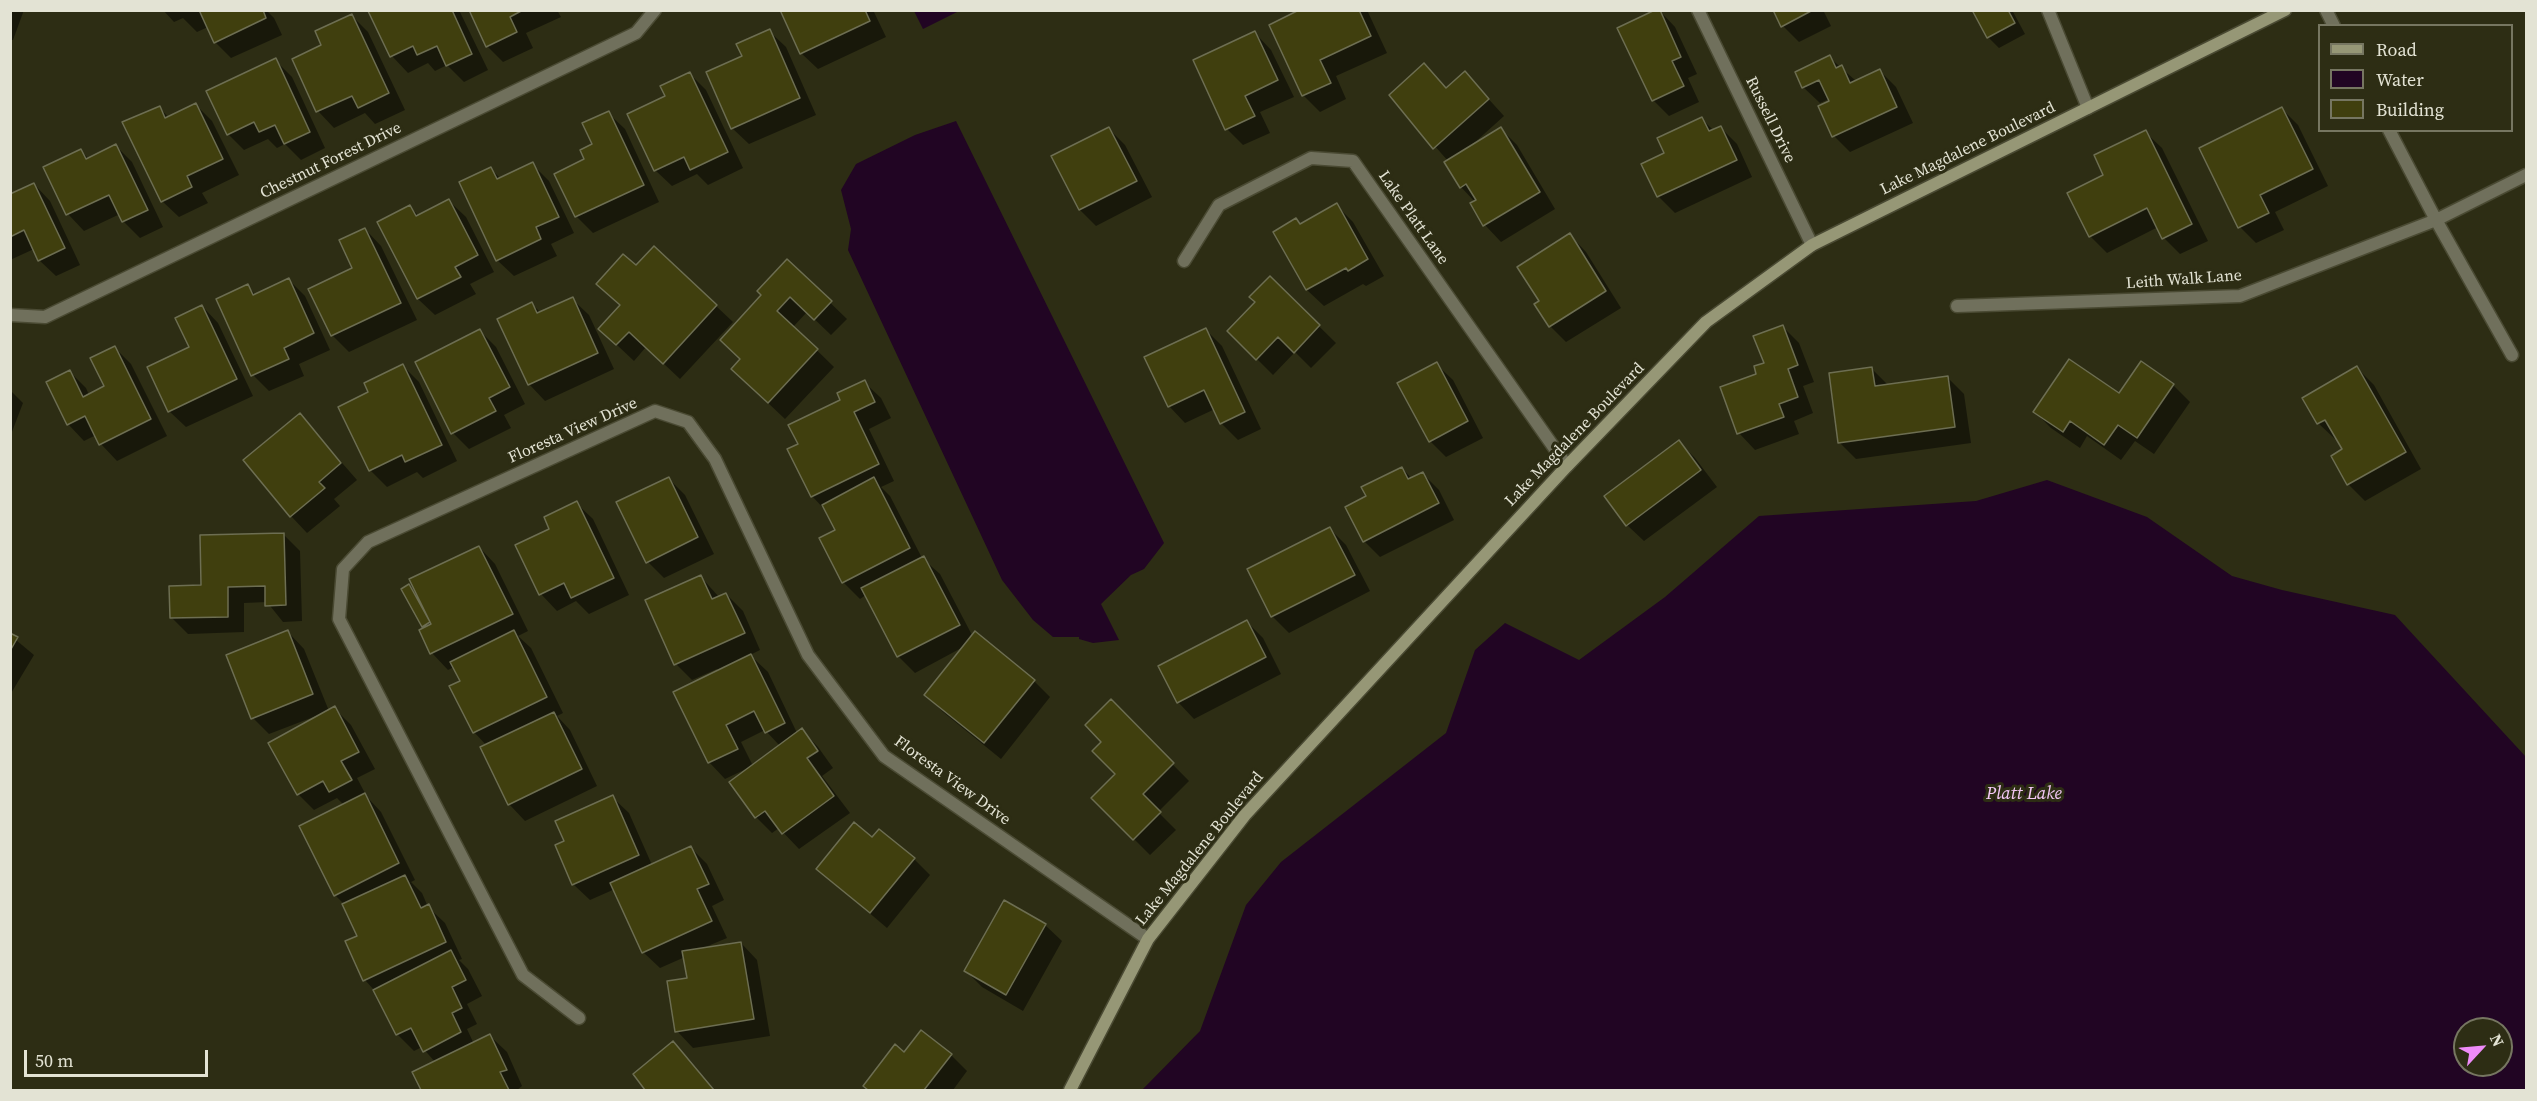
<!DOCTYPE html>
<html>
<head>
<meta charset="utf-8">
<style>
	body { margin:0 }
	#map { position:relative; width:2537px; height:1101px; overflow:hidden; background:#2d2d14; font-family:"Source Serif 4",serif }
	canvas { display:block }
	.frame { position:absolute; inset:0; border:12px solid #e3e3d4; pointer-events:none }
	.legend { position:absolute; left:2318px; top:24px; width:195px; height:108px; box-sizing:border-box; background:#2d2d14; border:2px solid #767661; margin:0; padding:8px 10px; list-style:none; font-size:18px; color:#e3e3d4 }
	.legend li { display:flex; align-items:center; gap:12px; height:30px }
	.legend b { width:30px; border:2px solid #767661 }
	.north { position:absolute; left:2453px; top:1017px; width:60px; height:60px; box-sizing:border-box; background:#2d2d14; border:2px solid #767661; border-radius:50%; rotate:64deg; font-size:16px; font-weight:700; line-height:24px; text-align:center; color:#e3e3d4 }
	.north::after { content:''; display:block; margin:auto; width:21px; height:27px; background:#ee8bf8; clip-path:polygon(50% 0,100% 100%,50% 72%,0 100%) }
	.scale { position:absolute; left:24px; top:1050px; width:184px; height:27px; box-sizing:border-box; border:3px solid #e3e3d4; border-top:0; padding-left:8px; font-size:18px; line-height:21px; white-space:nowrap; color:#e3e3d4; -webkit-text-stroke:4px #2d2d14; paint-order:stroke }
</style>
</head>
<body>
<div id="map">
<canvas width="2537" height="1101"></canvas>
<div class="frame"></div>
<ul class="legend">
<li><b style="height:8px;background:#969776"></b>Road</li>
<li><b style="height:16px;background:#210523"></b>Water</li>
<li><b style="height:16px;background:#403f0e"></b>Building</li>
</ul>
<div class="north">N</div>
<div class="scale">50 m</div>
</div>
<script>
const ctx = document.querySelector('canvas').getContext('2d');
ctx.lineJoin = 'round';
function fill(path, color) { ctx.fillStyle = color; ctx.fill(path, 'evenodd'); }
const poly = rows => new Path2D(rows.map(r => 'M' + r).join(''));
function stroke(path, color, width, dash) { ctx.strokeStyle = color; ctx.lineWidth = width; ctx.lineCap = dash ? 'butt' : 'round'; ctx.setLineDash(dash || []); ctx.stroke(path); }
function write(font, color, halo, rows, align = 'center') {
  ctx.font = font + ' "Source Serif 4",serif'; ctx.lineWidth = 6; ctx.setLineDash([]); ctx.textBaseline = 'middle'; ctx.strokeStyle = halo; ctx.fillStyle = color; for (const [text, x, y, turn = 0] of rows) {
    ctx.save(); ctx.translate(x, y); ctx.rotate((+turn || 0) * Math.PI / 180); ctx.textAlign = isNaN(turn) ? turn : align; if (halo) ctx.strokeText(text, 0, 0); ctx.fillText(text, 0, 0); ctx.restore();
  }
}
fill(poly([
	[914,11,959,11,923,29],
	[956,121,1164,543,1144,569,1131,575,1101,604,1119,640,1093,643,1079,639,1079,637,1053,637,1033,620,1002,580,848,250,851,229,841,190,856,164,915,135],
	[2047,480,2147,517,2232,576,2282,590,2395,615,2526,757,2526,1090,1142,1090,1200,1031,1246,905,1281,862,1446,733,1475,650,1505,623,1579,660,1665,597,1759,516,1976,501],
	[2465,1029,2501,1029,2501,1065,2465,1065]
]), '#210523');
fill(poly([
	[10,10,24,10,13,40,10,40],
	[163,10,266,10,274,18,282,35,231,58,215,42,208,27,197,32,183,18,174,22],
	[374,10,459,10,488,70,464,82,447,65,435,71,428,63,408,73,392,56,370,12],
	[470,10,557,10,561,17,526,33,533,48,503,62,487,46],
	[781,10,873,10,886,37,818,69,801,53],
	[1303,10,1367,10,1387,53,1336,76,1346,99,1320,112,1303,95],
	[1659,10,1675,27,1697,74,1688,78,1699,102,1669,116,1653,100],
	[1775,10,1823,10,1831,26,1799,42,1783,26],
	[1974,10,2012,10,2025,34,1999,48,1988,37],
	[352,16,368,32,405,110,375,124,365,113,334,128,318,111,323,46],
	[769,31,786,47,816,115,749,144,732,128,744,57],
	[1255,33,1271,50,1294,97,1260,112,1270,133,1243,145,1227,129],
	[1829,57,1856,81,1880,71,1896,87,1913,123,1850,152,1834,136,1829,99,1820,103,1803,87],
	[275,60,292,77,325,148,301,160,285,144,277,148,268,139,244,150,228,134],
	[689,73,706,90,743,168,708,185,697,174,672,186,655,170],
	[1465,73,1504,116,1473,144,1501,129,1517,145,1555,209,1501,242,1485,225,1472,204,1475,202,1461,187,1448,161,1391,96,1447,89],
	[196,105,212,121,239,175,202,193,208,203,179,217,162,201,160,108,169,118],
	[2282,109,2298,125,2328,186,2275,212,2284,230,2256,243,2240,227],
	[608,113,625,129,659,202,593,233,577,217,556,174,586,160],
	[1702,119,1714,131,1721,128,1737,144,1752,177,1675,213,1658,196,1666,154],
	[1109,129,1125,145,1152,197,1096,226,1080,210],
	[2145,132,2162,148,2208,241,2180,254,2164,238,2158,227,2107,253,2090,236,2069,194,2105,176],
	[116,146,132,162,163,227,140,238,123,221,120,214,84,231,68,214,45,168,81,151,89,159],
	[532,164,549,181,574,233,551,244,557,256,514,276,497,260,491,169,501,179],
	[34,184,50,201,80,265,56,276,39,260,34,249,10,260,10,195],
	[449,201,466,217,494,272,470,284,476,294,435,315,418,299,379,222,410,207,419,216],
	[1336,205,1353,222,1384,276,1366,286,1363,284,1324,306,1307,290,1275,232,1296,220,1301,225],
	[365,229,381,246,417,320,349,352,332,335],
	[1570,235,1586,252,1621,308,1566,342,1550,326,1541,302],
	[787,261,847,319,831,335,807,312,793,327,834,367,785,419,749,385,742,360,763,295],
	[636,267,716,306,733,322,680,379,646,347,634,361,600,329,621,306,598,284],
	[1270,278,1336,343,1311,368,1295,352,1273,375,1229,331,1257,302],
	[289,280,305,296,330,350,299,364,304,376,269,391,253,375,247,286,256,295],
	[572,299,589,315,614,369,545,401,529,384,532,304,541,313],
	[202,306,218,323,253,396,186,427,169,411],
	[1783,327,1799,343,1814,382,1803,386,1813,413,1794,421,1799,434,1755,450,1739,433,1722,388,1758,374],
	[1206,330,1222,346,1261,429,1238,440,1221,423,1215,409,1185,423,1169,406],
	[480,331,496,347,525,404,504,415,511,428,469,449,453,433],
	[115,348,131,364,167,436,117,461,101,444,96,435,84,441,68,424,70,372,86,388,89,395,106,387],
	[2142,363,2173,385,2190,402,2154,454,2135,441,2121,460,2087,436,2080,448,2051,428,2034,411,2120,396],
	[1436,364,1453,380,1483,438,1446,457,1430,441],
	[403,366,419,382,457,461,423,478,417,472,387,487,370,470],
	[2357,368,2374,385,2421,469,2365,501,2349,485,2333,456,2344,450,2337,438,2335,439,2318,423],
	[1872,369,1889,386,1948,378,1964,394,1971,443,1856,459,1839,442],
	[864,382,881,398,891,418,869,429,894,481,881,487,890,496,922,558,940,574,973,637,1034,681,1050,697,1001,759,943,712,926,695,965,646,915,673,898,656,866,595,860,599,843,582,837,531,826,511,812,496,800,444,842,400],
	[10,390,23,403,10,437],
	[300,415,357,480,334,499,340,506,307,533,291,516],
	[1679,442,1695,458,1717,487,1644,541,1627,525],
	[1402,468,1412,479,1423,474,1439,490,1454,520,1380,557,1364,541,1368,497],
	[668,478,685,495,714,554,664,578,648,562],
	[576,503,593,519,629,595,589,614,576,601,557,611,541,594,517,546,551,530],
	[1329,528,1346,545,1370,591,1289,633,1272,616,1249,570],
	[283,534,300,551,302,621,283,622,267,602,244,603,244,632,188,634,171,617,203,586],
	[479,547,495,564,528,631,518,636,531,648,563,713,557,716,570,730,597,786,525,821,509,804,487,746,474,732,462,682,454,667,448,670,432,653,421,631,425,629,408,586,418,599,420,598],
	[701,577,719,597,726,594,743,611,760,650,750,655,768,672,797,733,802,730,818,747,833,768,822,776,850,813,799,849,779,828,772,833,756,817,746,769,725,779,709,762,718,672,717,669,692,680,676,664],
	[765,730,780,746,753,766,741,742],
	[1247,622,1263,638,1281,674,1194,719,1178,702],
	[288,632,304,649,329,711,334,708,351,725,375,769,357,778,367,797,381,812,415,880,411,882,422,893,428,907,445,923,462,959,459,960,468,969,482,996,467,1004,477,1024,467,1029,474,1044,490,1036,507,1052,522,1086,517,1090,422,1090,414,1072,435,1062,422,1047,414,1051,397,1034,374,990,365,980,359,937,344,904,335,895,344,805,337,798,314,810,298,794,317,718,316,716,269,734,253,718],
	[10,635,34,655,10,695],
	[1111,702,1189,781,1158,812,1176,830,1150,855,1093,798,1117,774,1103,742],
	[612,797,629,813,652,865,691,848,707,864,724,900,712,906,727,938,703,948,741,943,757,960,770,1036,693,1048,677,1031,688,979,685,957,660,968,643,952,615,889,590,900,573,884,566,842],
	[872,839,914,859,930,875,887,928,818,869],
	[1045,925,1062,941,1023,1011,982,987,966,971],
	[673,1043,690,1060,715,1090,648,1090],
	[905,1054,951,1055,967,1071,953,1090,869,1090,865,1086]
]), '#0007');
const building = poly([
	[199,10,263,10,266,18,214,43,199,10],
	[370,10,452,10,472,54,446,66,437,46,417,55,413,46,390,57,368,11,370,10],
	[469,10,523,10,510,17,517,32,486,47,469,10],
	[780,10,865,10,870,21,800,54,780,10],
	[1299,10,1359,10,1371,36,1320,60,1331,83,1302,96,1269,25,1299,10],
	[1655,10,1660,10,1681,57,1672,61,1684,86,1652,101,1617,28,1655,10],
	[1773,10,1813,10,1781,27,1773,10],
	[1972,10,2008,10,2015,23,1987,38,1972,10],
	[352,14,389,93,358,108,352,96,316,112,292,59,321,45,315,31,352,14],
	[770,29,800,98,731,129,706,72,742,56,736,44,770,29],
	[1255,31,1278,80,1245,96,1255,116,1225,130,1193,60,1255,31],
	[1830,55,1836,68,1842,65,1850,83,1880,69,1897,107,1832,137,1818,106,1829,101,1819,80,1802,88,1795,72,1830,55],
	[276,58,310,132,284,144,275,125,259,132,254,122,227,135,206,91,276,58],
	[1424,63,1446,88,1465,71,1489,99,1433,149,1389,95,1424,63],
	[690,72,728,152,690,170,684,157,654,171,627,114,665,96,660,86,690,72],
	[196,103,223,159,187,176,192,187,161,202,122,122,160,106,165,118,196,103],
	[2282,107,2313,169,2260,195,2269,213,2238,228,2199,148,2282,107],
	[609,111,644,185,575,217,554,174,584,159,580,150,592,144,582,123,609,111],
	[1702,117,1709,131,1721,126,1737,160,1657,197,1641,164,1664,153,1657,138,1702,117],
	[1109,127,1137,181,1079,210,1051,156,1109,127],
	[1501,127,1540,192,1483,226,1470,203,1476,200,1466,184,1460,188,1444,162,1501,127],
	[2146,130,2192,224,2162,239,2147,208,2089,237,2067,193,2103,175,2094,155,2146,130],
	[116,144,148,210,122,222,109,195,66,215,43,167,81,149,86,159,116,144],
	[533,162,559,217,536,227,541,239,496,261,459,182,491,167,497,179,533,162],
	[34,183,65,248,38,261,24,230,10,237,10,194,34,183],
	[449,199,478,255,455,267,461,277,417,299,377,222,410,205,416,216,449,199],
	[1337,203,1368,259,1348,271,1346,268,1306,290,1273,232,1296,218,1300,224,1337,203],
	[365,228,401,303,331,336,308,289,352,268,339,240,365,228],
	[1570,233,1606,291,1549,327,1534,304,1539,301,1517,267,1570,233],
	[654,246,717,305,663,364,629,332,616,345,598,329,620,305,596,284,623,254,636,265,654,246],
	[787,259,832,301,814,320,790,297,777,311,818,349,768,403,731,369,740,359,720,340,761,295,757,291,787,259],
	[1270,276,1320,325,1294,353,1278,337,1256,360,1227,331,1255,302,1249,297,1270,276],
	[289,278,314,333,284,348,289,359,251,376,216,299,248,284,253,295,289,278],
	[573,297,598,353,528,385,497,319,532,302,537,313,573,297],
	[202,305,237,379,168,412,147,367,189,347,175,318,202,305],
	[1783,325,1798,365,1788,369,1798,397,1779,404,1784,417,1737,434,1720,387,1756,374,1754,366,1764,363,1753,336,1783,325],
	[1206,328,1245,412,1220,424,1204,390,1168,407,1144,357,1206,328],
	[480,329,510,387,489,398,496,411,451,434,415,362,480,329],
	[115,346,151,419,99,445,85,416,67,425,46,382,70,370,83,397,104,386,90,358,115,346],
	[2069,359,2119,393,2141,361,2174,384,2137,438,2118,425,2104,445,2070,421,2063,432,2033,412,2069,359],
	[1437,362,1468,421,1429,442,1397,383,1437,362],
	[403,364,442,445,405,462,402,455,369,471,338,407,368,392,364,383,403,364],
	[2357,366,2406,452,2347,485,2331,456,2342,449,2325,420,2317,424,2302,398,2357,366],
	[1872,367,1875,386,1948,376,1955,427,1838,443,1829,373,1872,367],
	[865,380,875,402,854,412,879,464,811,497,787,449,798,444,788,425,840,400,837,393,865,380],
	[300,413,341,463,319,482,325,488,290,517,243,460,300,413],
	[1679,440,1701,470,1626,526,1604,496,1679,440],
	[1402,467,1408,479,1423,472,1439,503,1363,542,1345,507,1366,496,1361,487,1402,467],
	[669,477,698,537,646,563,616,502,669,477],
	[874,477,910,548,842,583,819,538,835,530,822,505,874,477],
	[577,501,614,578,571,598,564,583,539,595,515,545,549,529,544,517,577,501],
	[1330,527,1355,575,1271,617,1247,569,1330,527],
	[284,533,286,605,265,606,265,586,228,587,228,617,170,618,169,586,201,585,200,535,284,533],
	[479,546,513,614,430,654,419,630,431,624,409,579,479,546],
	[924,556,960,625,897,657,861,588,924,556],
	[701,575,712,599,726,593,745,633,674,665,645,600,701,575],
	[409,584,430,622,422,627,401,589,409,584],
	[1247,620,1266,657,1177,703,1158,666,1247,620],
	[288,630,313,694,251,719,226,655,288,630],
	[514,630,547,697,473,733,449,686,460,681,450,662,514,630],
	[975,631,1035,680,984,743,924,695,975,631],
	[10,633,18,637,10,651,10,633],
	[751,654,785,723,765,733,754,711,726,725,738,749,708,763,673,692,751,654],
	[1111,699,1174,763,1143,794,1161,812,1133,840,1091,798,1115,774,1092,751,1101,742,1085,725,1111,699],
	[335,706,359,752,341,761,352,780,329,792,323,781,297,795,268,743,335,706],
	[554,712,582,769,508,805,480,747,554,712],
	[802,728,818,751,807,758,834,796,782,834,765,811,755,818,729,782,802,728],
	[365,793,399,863,334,896,299,826,365,793],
	[613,795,639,855,572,885,555,845,564,841,555,821,613,795],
	[854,822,872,837,879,829,915,858,870,913,816,869,854,822],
	[691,846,709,884,697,889,712,921,642,953,610,883,691,846],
	[405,875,421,908,429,904,446,942,363,981,345,941,357,936,342,904,405,875],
	[1004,900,1046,924,1006,995,964,971,1004,900],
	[741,942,754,1019,675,1032,667,981,687,978,682,951,741,942],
	[451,950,466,980,452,987,462,1008,452,1013,461,1032,423,1052,411,1028,396,1035,373,990,451,950],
	[921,1030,952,1054,924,1090,868,1090,863,1086,895,1044,904,1052,921,1030],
	[490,1034,507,1070,500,1072,509,1090,421,1090,412,1072,490,1034],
	[673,1041,714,1090,645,1090,633,1074,673,1041]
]);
fill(building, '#403f0e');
stroke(building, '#6d6e52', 1.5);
const lane = poly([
	[2048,10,2088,108]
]);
const street = poly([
	[1698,10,1812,245],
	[2326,10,2334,26],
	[2389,130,2436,220,2512,355],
	[1184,261,1219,205,1311,158,1353,161,1567,466],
	[1957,306,2240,296,2436,220,2526,175],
	[10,315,45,317,636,33,655,10],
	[579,1018,523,975,339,619,343,569,368,542,655,411,688,422,715,459,808,655,884,756,1148,939]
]);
const secondary = poly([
	[1070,1090,1148,939,1245,815,1567,466,1706,322,1812,245,2285,10]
]);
stroke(lane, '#4a4a33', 15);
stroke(street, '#4a4a33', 15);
stroke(secondary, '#4a4a33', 15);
stroke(lane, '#70705c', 12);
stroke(street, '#70705c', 12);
stroke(secondary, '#969776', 12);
write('16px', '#e3e3d4', '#2d2d14', [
	["Russell Drive",1770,120,64],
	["Lake Magdalene Boulevard",1968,149,-26],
	["Chestnut Forest Drive",331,161,-26],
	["Lake Platt Lane",1413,218,55],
	["Leith Walk Lane",2184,280,-4],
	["Floresta View Drive",573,431,-24],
	["Lake Magdalene Boulevard",1575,435,-46],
	["Floresta View Drive",952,781,36],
	["Lake Magdalene Boulevard",1200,849,-51]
]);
write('italic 18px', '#f5c9f8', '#2d2d14', [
	["Platt Lake",2024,794]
]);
</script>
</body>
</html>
